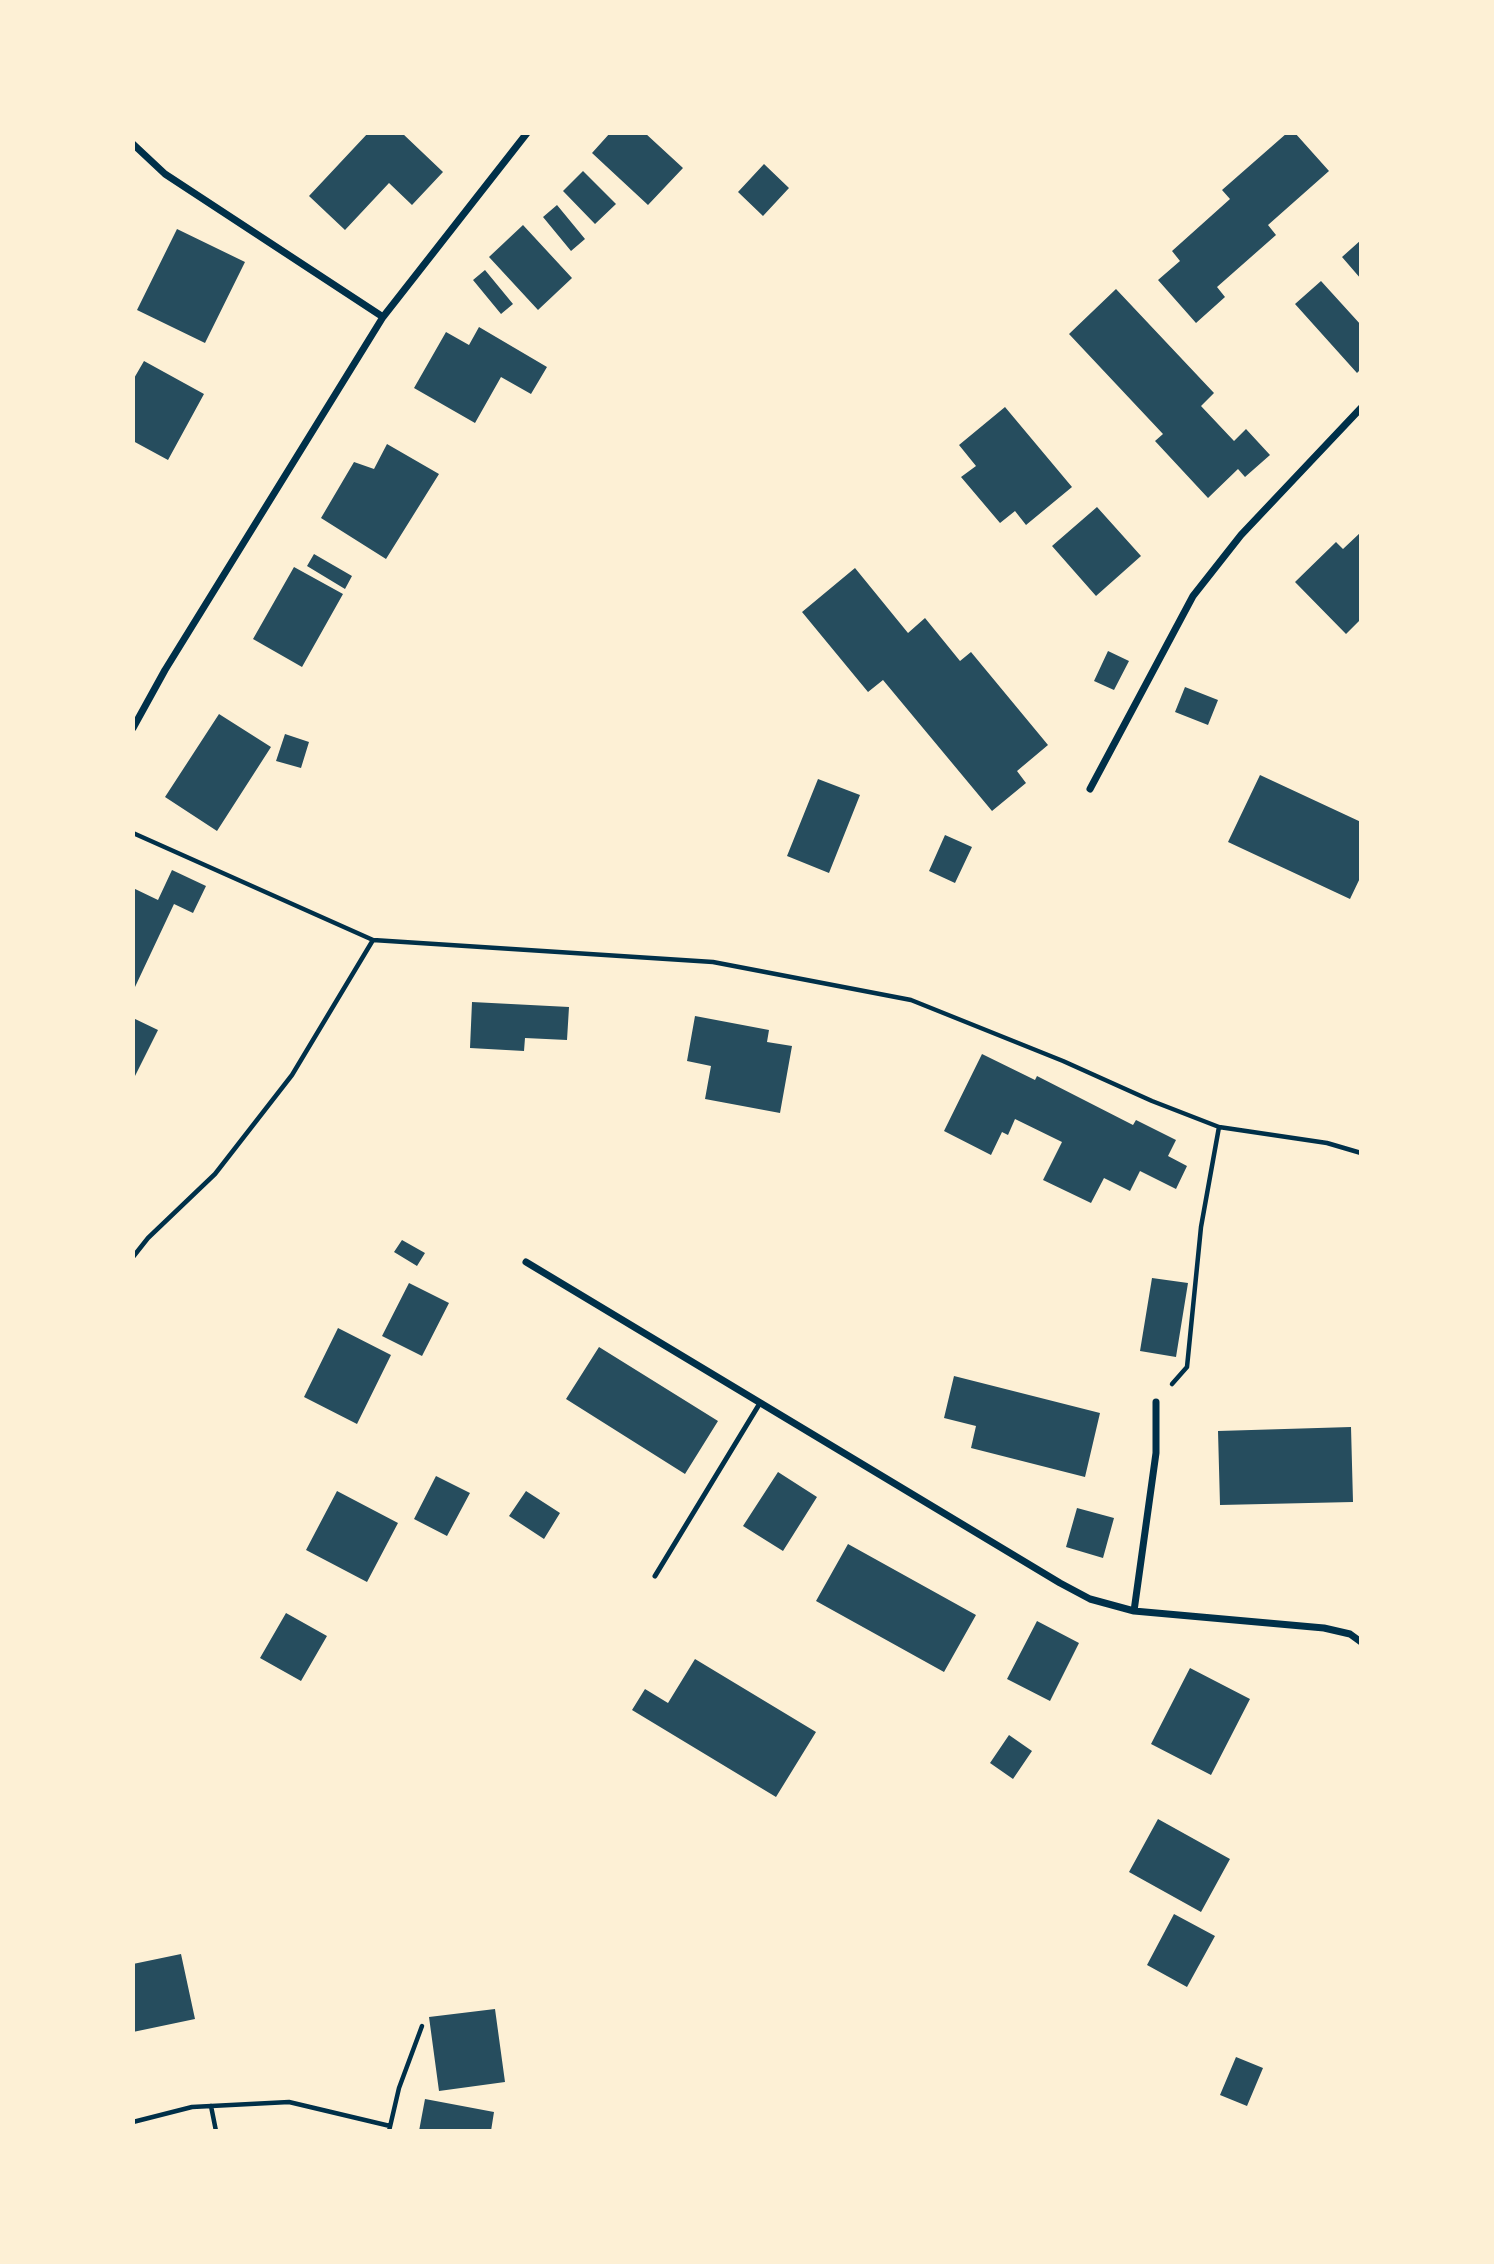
<!DOCTYPE html>
<html>
<head>
<meta charset="utf-8">
<style>
	body { margin:0 }
	#map { position:relative; width:1494px; height:2264px; overflow:hidden; background:#fdf0d5; font-family:"Sofia Sans Condensed",sans-serif }
	canvas { display:block }
	.frame { position:absolute; inset:0; border:135px solid #fdf0d5; pointer-events:none }
</style>
</head>
<body>
<div id="map">
<canvas width="1494" height="2264"></canvas>
<div class="frame"></div>
</div>
<script>
const ctx = document.querySelector('canvas').getContext('2d');
ctx.lineJoin = 'round';
function fill(path, color) { ctx.fillStyle = color; ctx.fill(path, 'evenodd'); }
const poly = rows => new Path2D(rows.map(r => 'M' + r).join(''));
function stroke(path, color, width, dash) { ctx.strokeStyle = color; ctx.lineWidth = width; ctx.lineCap = dash ? 'butt' : 'round'; ctx.setLineDash(dash || []); ctx.stroke(path); }
fill(poly([
	[368,133,402,133,443,172,412,205,389,183,345,230,309,196],
	[610,133,645,133,683,168,648,205,592,153],
	[1287,133,1295,133,1329,171,1268,225,1276,235,1217,287,1225,297,1196,323,1158,280,1180,261,1172,251,1230,199,1222,190],
	[764,164,789,188,763,216,738,192],
	[583,171,616,204,595,224,563,191],
	[557,205,585,239,571,251,543,217],
	[523,225,572,278,538,310,489,257],
	[177,229,245,262,205,343,137,310],
	[1361,240,1361,279,1342,257],
	[485,270,513,304,501,314,473,280],
	[1321,281,1361,325,1361,369,1357,373,1295,304],
	[1116,289,1214,393,1201,406,1234,441,1246,429,1270,455,1245,477,1238,469,1208,498,1155,441,1163,434,1069,334],
	[479,327,547,367,531,394,501,377,475,423,414,388,446,332,469,345],
	[144,361,204,394,168,460,133,441,133,380],
	[1005,407,1072,487,1026,525,1015,511,1000,523,961,477,976,466,959,445],
	[387,444,439,474,386,559,321,518,354,462,374,469],
	[1097,507,1141,556,1096,596,1052,546],
	[1361,532,1361,619,1346,634,1295,582,1336,542,1343,549],
	[314,554,352,576,345,589,307,566],
	[294,567,343,594,302,667,253,639],
	[855,568,908,633,925,618,960,661,971,652,1048,745,1017,771,1026,783,992,811,883,680,868,692,802,612],
	[1108,651,1129,661,1114,690,1094,681],
	[1185,687,1218,700,1208,725,1175,712],
	[219,714,271,747,217,831,165,797],
	[285,734,309,742,301,768,276,761],
	[1260,775,1361,822,1361,876,1350,899,1228,842],
	[818,779,860,795,829,873,787,856],
	[945,835,972,847,955,883,929,871],
	[172,870,206,886,193,913,174,904,135,987,133,986,133,888,158,900],
	[472,1002,569,1007,567,1040,525,1038,524,1051,470,1048],
	[695,1016,769,1030,767,1042,792,1046,780,1113,705,1099,711,1066,687,1061],
	[133,1018,158,1030,133,1080],
	[982,1054,1035,1080,1037,1076,1133,1125,1136,1120,1176,1140,1168,1156,1187,1166,1176,1189,1140,1171,1130,1191,1104,1178,1091,1203,1043,1180,1062,1142,1015,1119,1008,1135,1002,1132,991,1155,944,1131],
	[402,1240,425,1253,417,1266,394,1252],
	[1152,1278,1188,1283,1176,1357,1140,1351],
	[409,1283,449,1303,422,1356,382,1336],
	[338,1328,391,1355,357,1424,304,1397],
	[599,1347,718,1421,685,1474,566,1399],
	[954,1376,1100,1413,1085,1477,971,1448,976,1426,944,1418],
	[1351,1427,1353,1502,1220,1505,1218,1431],
	[778,1472,817,1497,783,1551,743,1526],
	[436,1476,470,1493,447,1536,414,1519],
	[337,1491,398,1523,367,1582,306,1550],
	[526,1491,560,1513,544,1539,509,1516],
	[1077,1508,1114,1518,1103,1558,1066,1547],
	[848,1544,976,1615,944,1672,816,1601],
	[286,1613,327,1636,301,1681,260,1658],
	[1037,1621,1079,1643,1050,1701,1007,1679],
	[695,1659,816,1732,776,1797,632,1710,645,1689,668,1703],
	[1190,1668,1250,1699,1211,1775,1151,1744],
	[1009,1735,1032,1751,1013,1779,990,1763],
	[1158,1819,1230,1859,1201,1912,1129,1872],
	[1174,1914,1215,1936,1187,1987,1147,1965],
	[181,1954,195,2019,133,2032,133,1964],
	[495,2009,505,2082,439,2091,429,2017],
	[1236,2057,1263,2068,1247,2106,1220,2095],
	[425,2099,494,2112,491,2131,419,2131]
]), '#264d5e');
stroke(poly([
	[133,833,373,940,713,962,911,1000,1063,1061,1152,1101,1219,1127,1327,1143,1361,1153],
	[133,1257,148,1238,215,1174,292,1075,373,940],
	[1172,1384,1187,1367,1201,1227,1219,1127],
	[211,2106,216,2131],
	[133,2122,192,2107,289,2102,390,2126],
	[389,2131,399,2088,422,2026]
]), '#003049', 4.5);
stroke(poly([
	[655,1576,760,1403]
]), '#003049', 5);
stroke(poly([
	[133,144,165,174,383,317],
	[133,728,165,670,383,317,527,133],
	[1090,789,1193,596,1241,535,1361,408],
	[526,1262,1060,1583,1090,1599,1134,1611,1324,1628,1350,1634,1361,1642],
	[1134,1611,1156,1453,1156,1402]
]), '#003049', 7);
</script>
</body>
</html>
